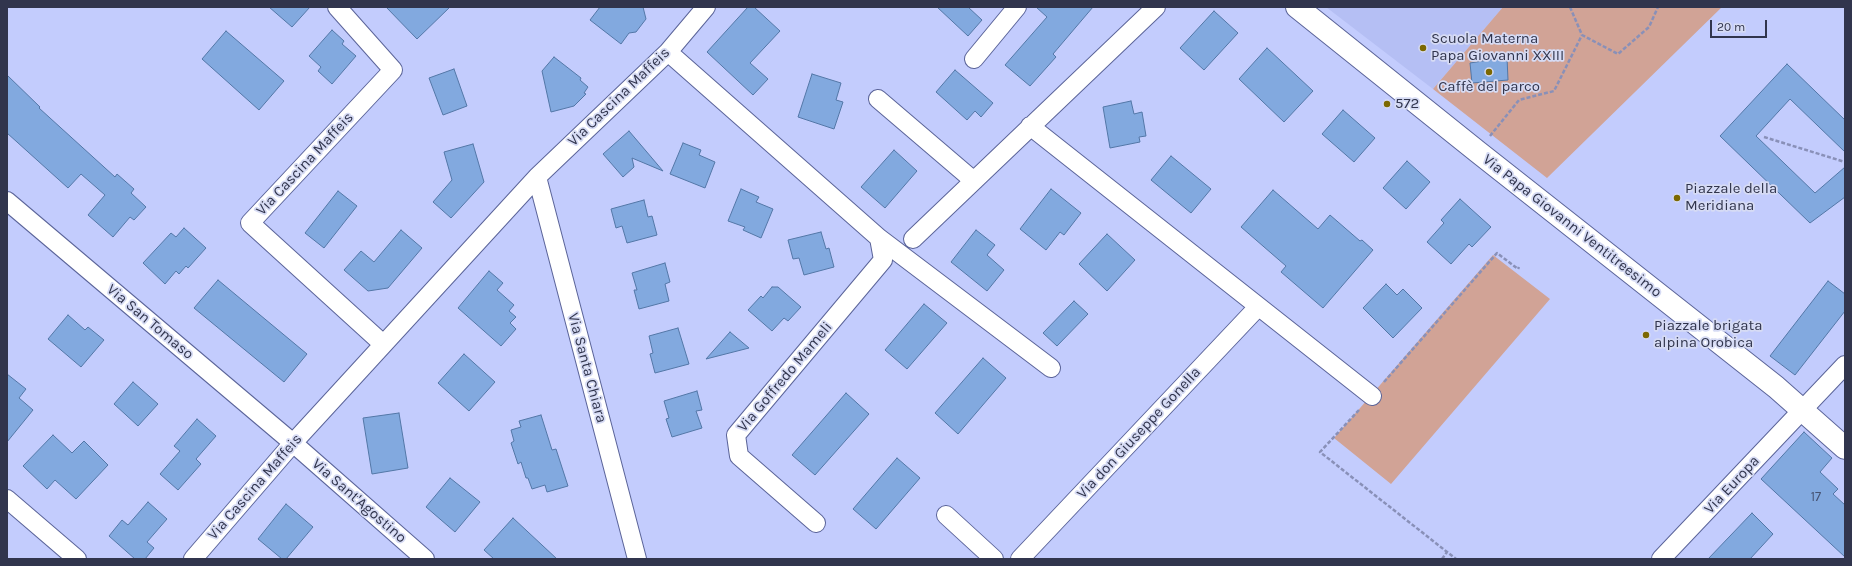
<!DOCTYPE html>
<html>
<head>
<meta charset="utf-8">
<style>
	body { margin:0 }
	#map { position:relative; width:1852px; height:566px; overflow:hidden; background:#c3ccfd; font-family:Karla,sans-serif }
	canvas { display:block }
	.frame { position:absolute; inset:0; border:8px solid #31354d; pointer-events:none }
	.scale { position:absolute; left:1710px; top:20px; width:57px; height:18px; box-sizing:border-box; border:2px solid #31354d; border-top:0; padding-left:5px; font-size:12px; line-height:14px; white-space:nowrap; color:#31354d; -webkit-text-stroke:3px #d6dbf4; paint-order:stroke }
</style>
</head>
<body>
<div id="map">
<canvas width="1852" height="566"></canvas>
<div class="frame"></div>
<div class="scale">20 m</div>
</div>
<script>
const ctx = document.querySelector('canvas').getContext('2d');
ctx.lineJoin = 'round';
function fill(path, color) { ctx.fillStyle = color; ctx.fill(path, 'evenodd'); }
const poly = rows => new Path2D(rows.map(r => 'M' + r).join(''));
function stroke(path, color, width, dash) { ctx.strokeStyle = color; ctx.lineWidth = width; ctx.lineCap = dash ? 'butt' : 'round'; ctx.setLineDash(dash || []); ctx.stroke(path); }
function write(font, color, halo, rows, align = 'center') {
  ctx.font = font + ' Karla,sans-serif'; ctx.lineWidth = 3.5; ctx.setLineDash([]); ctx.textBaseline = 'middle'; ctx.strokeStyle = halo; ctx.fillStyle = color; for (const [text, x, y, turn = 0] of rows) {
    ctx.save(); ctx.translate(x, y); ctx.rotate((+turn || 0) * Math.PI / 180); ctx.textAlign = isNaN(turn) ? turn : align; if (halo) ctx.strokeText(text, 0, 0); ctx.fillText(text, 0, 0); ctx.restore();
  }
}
fill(poly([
	[1326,7,1503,7,1433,89]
]), '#b5bff4');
fill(poly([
	[1503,7,1722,7,1547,178,1433,89],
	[1493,255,1550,299,1391,484,1334,438]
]), '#d1a396');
const building = poly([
	[269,7,310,7,292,27,269,7],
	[386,7,450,7,417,39,386,7],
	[600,7,643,7,646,19,636,32,629,33,621,44,590,20,600,7],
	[748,7,754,7,780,31,750,63,768,79,753,95,707,52,748,7],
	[937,7,968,7,982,20,968,36,937,7],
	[1036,7,1093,7,1053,54,1056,57,1030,86,1005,65,1047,17,1036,7],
	[1214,11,1238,33,1204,70,1180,48,1214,11],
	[332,30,344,41,342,44,356,56,332,84,318,71,321,67,309,56,332,30],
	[226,31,284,81,259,110,202,59,226,31],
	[1267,48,1313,91,1284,122,1239,79,1267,48],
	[554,57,581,78,580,80,588,87,584,93,586,94,574,106,551,112,542,71,554,57],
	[1507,57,1508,80,1472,83,1470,63,1507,57],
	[1787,64,1845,120,1845,152,1790,99,1756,136,1815,193,1845,167,1845,197,1810,223,1720,136,1787,64],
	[454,69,467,106,443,115,429,78,454,69],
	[955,70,993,103,981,117,975,111,967,120,936,92,955,70],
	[812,74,841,83,836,100,843,102,834,129,798,117,812,74],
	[7,75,40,107,39,108,115,177,117,174,134,189,131,193,146,207,134,220,130,217,113,237,88,215,105,195,81,174,68,188,7,133,7,75],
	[1131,101,1134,114,1142,112,1146,136,1139,137,1140,142,1110,148,1103,107,1131,101],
	[1343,110,1375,138,1354,162,1322,134,1343,110],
	[629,131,663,171,632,158,634,167,623,177,603,154,629,131],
	[683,143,701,150,699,155,715,162,705,188,670,174,683,143],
	[473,144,484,182,451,218,433,202,452,180,444,152,473,144],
	[894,150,917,171,885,208,861,187,894,150],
	[1171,156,1211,189,1191,213,1151,180,1171,156],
	[1407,161,1430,182,1406,209,1383,188,1407,161],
	[741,189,759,197,756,202,773,209,761,238,743,230,745,227,728,221,741,189],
	[1051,189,1081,213,1064,235,1060,232,1046,250,1020,229,1051,189],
	[1273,190,1318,229,1330,215,1360,241,1362,240,1373,250,1323,308,1281,272,1286,266,1241,227,1273,190],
	[338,191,357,206,324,248,305,233,338,191],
	[1460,199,1491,227,1472,247,1469,244,1451,264,1427,242,1444,223,1441,220,1460,199],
	[644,200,648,217,652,216,657,235,627,243,622,226,616,228,611,209,644,200],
	[184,228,206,248,188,268,186,266,179,274,176,271,165,284,143,263,171,233,176,237,184,228],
	[401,230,422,248,388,288,368,291,344,270,361,251,374,262,401,230],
	[976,230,995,245,987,255,1004,270,987,291,951,262,976,230],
	[821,232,826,249,829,248,834,267,804,275,799,258,793,259,788,240,821,232],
	[1107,234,1135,260,1107,291,1079,264,1107,234],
	[665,263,670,282,665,284,669,301,639,309,634,290,637,290,632,273,665,263],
	[489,271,503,283,497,290,514,305,509,311,516,317,510,323,516,329,501,346,458,308,489,271],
	[218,280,307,354,284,382,194,308,218,280],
	[1828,281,1845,294,1845,311,1795,375,1770,356,1828,281],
	[1386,284,1397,295,1403,289,1422,308,1393,338,1363,308,1386,284],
	[772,287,778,287,801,307,788,321,784,318,772,331,748,310,761,296,763,298,772,287],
	[1074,301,1088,314,1057,346,1043,333,1074,301],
	[924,304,947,323,907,369,885,350,924,304],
	[68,315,85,330,88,327,104,340,81,367,48,339,68,315],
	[678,328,689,364,655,373,650,354,653,353,649,336,678,328],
	[730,332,749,348,706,359,730,332],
	[464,354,495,382,469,411,438,383,464,354],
	[983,358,1006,378,958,434,935,413,983,358],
	[7,374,26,389,19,398,33,410,7,442,7,374],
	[133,382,158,404,138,426,114,404,133,382],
	[697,391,702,410,696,411,702,428,672,437,666,419,669,418,664,401,697,391],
	[846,393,869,414,815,475,792,455,846,393],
	[399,413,408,468,372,474,363,418,399,413],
	[541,415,552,450,556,449,568,486,547,492,545,485,532,489,528,478,526,478,521,462,518,464,511,443,514,441,511,430,521,427,519,421,541,415],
	[197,419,216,436,196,459,201,464,178,490,160,474,180,451,174,446,197,419],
	[1804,432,1832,458,1820,472,1838,489,1833,494,1845,505,1845,557,1761,479,1804,432],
	[53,435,72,453,84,441,108,465,76,499,55,480,47,489,23,466,53,435],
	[897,458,920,478,876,529,853,509,897,458],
	[450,478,480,502,455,532,426,507,450,478],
	[148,502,167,519,147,542,154,548,145,559,135,559,109,536,122,520,128,525,148,502],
	[286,504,313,527,286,559,282,559,258,539,286,504],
	[1752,513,1773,534,1750,559,1708,559,1752,513],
	[513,518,557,559,494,559,484,550,513,518]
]);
fill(building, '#82a9df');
stroke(building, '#5377a7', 1);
const minor = poly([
	[337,7,393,70,250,223,383,344],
	[668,52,879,238,883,260,736,435,739,456,816,523],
	[974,59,1017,7],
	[878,99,974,181],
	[1030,126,1372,396],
	[537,177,637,559],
	[7,201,293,443,425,559],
	[879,238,1051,368],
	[913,239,1156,7],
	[7,499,77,559],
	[946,515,994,559],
	[193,559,293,443,537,177,668,52,706,7],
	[1020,559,1258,307],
	[1661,559,1845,365]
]);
const tertiary = poly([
	[1297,7,1478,152,1776,387,1845,448]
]);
stroke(minor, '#5b6499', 20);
stroke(tertiary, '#5b6499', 24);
stroke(poly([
	[1570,7,1582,35,1618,54,1649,27,1658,7],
	[1490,136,1519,100,1554,91,1582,35],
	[1764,137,1845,162],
	[1384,382,1497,253,1518,269,1519,267],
	[1359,410,1320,452,1456,559],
	[1442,559,1447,552]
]), '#8990b8', 2.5, [4, 2]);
stroke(minor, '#fff', 18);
stroke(tertiary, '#fff', 22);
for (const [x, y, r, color] of [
	[1423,48,4,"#7c6800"],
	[1489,72,4,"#7c6800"],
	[1387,104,4,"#7c6800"],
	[1677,198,4,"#7c6800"],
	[1646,335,4,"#7c6800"]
]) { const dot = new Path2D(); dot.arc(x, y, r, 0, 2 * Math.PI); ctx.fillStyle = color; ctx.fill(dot); stroke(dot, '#d6dbf4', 1.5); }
write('13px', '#455272', null, [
	["17",1816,497]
]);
write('15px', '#31354d', '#d6dbf4', [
	["Scuola Materna",1431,39],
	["Papa Giovanni XXIII",1431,56],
	["Caffè del parco",1489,87,"center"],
	["572",1395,104],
	["Piazzale della",1685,189],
	["Meridiana",1685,206],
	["Piazzale brigata",1654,326],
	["alpina Orobica",1654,343]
], 'left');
write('15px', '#31354d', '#d6dbf4', [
	["Via Cascina Maffeis",619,97,-44],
	["Via Cascina Maffeis",305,164,-47],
	["Via Papa Giovanni Ventitreesimo",1572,226,38],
	["Via San Tomaso",150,322,40],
	["Via Santa Chiara",587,368,75],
	["Via Goffredo Mameli",785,377,-50],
	["Via don Giuseppe Gonella",1139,433,-47],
	["Via Europa",1732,485,-47],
	["Via Cascina Maffeis",255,487,-49],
	["Via Sant'Agostino",359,501,41]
]);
</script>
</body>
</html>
